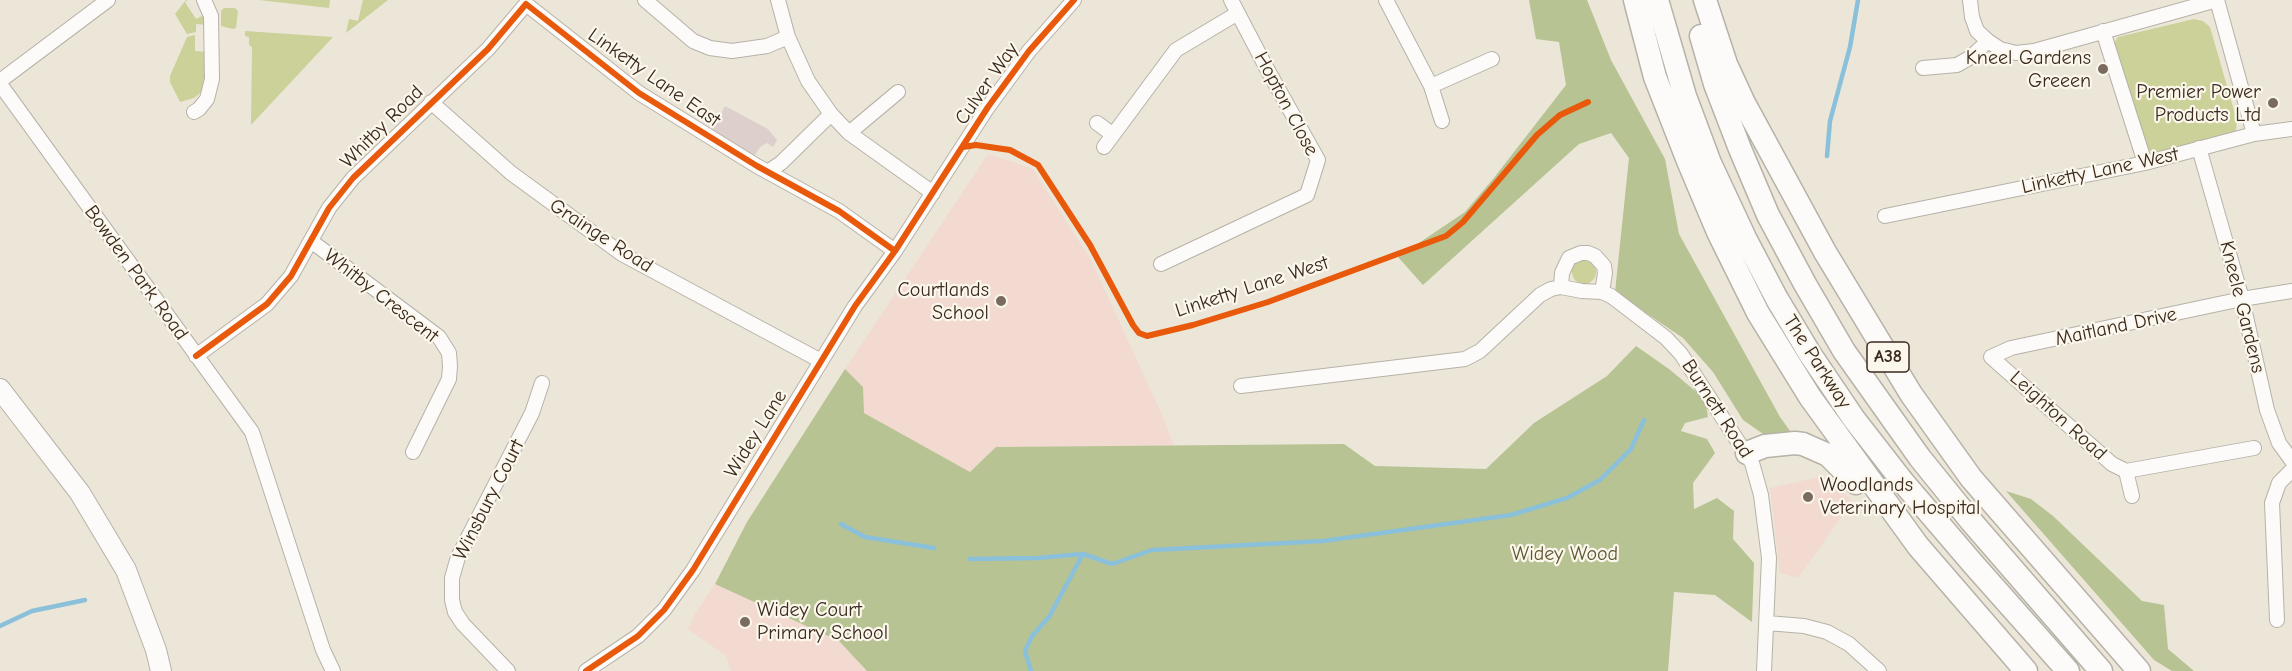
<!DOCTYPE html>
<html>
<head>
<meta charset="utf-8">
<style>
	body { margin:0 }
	canvas { display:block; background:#ebe6d8 }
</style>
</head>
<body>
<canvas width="2292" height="671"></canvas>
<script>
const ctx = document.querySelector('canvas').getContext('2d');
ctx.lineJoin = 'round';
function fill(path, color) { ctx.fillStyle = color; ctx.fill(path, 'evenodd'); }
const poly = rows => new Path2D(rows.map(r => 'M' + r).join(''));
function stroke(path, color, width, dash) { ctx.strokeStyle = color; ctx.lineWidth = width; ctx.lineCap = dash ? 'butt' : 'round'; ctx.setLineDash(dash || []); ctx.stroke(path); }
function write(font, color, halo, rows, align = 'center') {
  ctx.font = font + ' "Comic Neue",sans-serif'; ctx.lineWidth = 4.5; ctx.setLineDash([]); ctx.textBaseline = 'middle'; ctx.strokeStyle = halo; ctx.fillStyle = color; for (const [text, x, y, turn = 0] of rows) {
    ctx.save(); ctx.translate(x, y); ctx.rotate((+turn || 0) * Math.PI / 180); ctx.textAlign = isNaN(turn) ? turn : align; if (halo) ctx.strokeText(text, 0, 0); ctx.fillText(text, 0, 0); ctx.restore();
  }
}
fill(poly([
	[988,154,1032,168,1091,260,1159,408,1174,446,996,447,970,472,863,413,863,387,845,369],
	[1823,476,1853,501,1798,578,1780,573,1770,488],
	[715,584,839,641,867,671,731,671,726,656,688,629,694,615]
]), '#f2dad1');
fill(poly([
	[725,106,768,129,777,140,773,147,767,143,760,147,754,157,712,130]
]), '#ddd0cc');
fill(poly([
	[186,0,188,0,185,2,196,19,206,14,208,25,196,24,196,32,187,34,175,14],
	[259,0,330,0,329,8],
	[363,0,388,0,346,33,349,19,358,21],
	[224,8,235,8,238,11,236,28,233,29,221,26,221,11],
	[2194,19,2203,21,2210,27,2237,121,2236,130,2231,136,2155,153,2148,150,2114,50,2114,43,2118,37],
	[245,31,333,37,251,125,252,47,249,45,249,37,245,36],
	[195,35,195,51,206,52,207,76,204,88,199,94,194,98,180,102,170,82,170,76,187,37],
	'1572 272a12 12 0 1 1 24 0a12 12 0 1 1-24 0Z'
]), '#cbd198');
fill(poly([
	[1529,0,1587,0,1611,60,1665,159,1679,234,1780,417,1793,435,1769,438,1743,420,1713,372,1683,338,1615,292,1629,158,1611,133,1579,144,1423,285,1398,257,1465,212,1493,179,1566,85,1559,42,1536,39],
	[1636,346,1669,369,1705,399,1708,417,1685,423,1681,431,1707,439,1715,453,1693,483,1694,509,1717,498,1734,511,1733,539,1754,563,1752,622,1715,595,1674,592,1668,671,867,671,839,641,715,584,747,522,845,369,863,387,864,413,970,472,996,447,1344,444,1375,466,1486,469,1534,423,1607,376],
	[2006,491,2031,499,2053,516,2142,601,2164,605,2168,649,2194,671,2172,671,2154,660]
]), '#b7c392');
stroke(poly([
	[1827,156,1830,121,1850,47,1858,0],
	[841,524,865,537,934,548],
	[970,559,1037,558,1083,554,1112,564,1152,550,1323,541,1511,515,1567,498,1600,480,1631,449,1644,420],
	[0,626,32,611,85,600],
	[1031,671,1025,651,1032,636,1049,617,1083,554]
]), '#8ac0da', 4.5);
const minor = poly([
	[645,0,693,41,710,48,732,51,767,46,788,37],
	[778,0,788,37,808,81,831,114,849,133,933,193],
	[1386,0,1431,86,1442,121],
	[1970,0,1972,17,1977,31,1988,41,2000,49,2016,53,2034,51,2217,0,2254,134],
	[2103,31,2145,163],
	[1923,68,1957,65,1971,57,1988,41],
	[0,81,108,0],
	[0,84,252,432,323,650,333,671],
	[1431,86,1492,59],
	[431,102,511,173,622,254,821,361],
	[194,112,199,109,207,99,212,79,211,16,204,0],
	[1097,123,1112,134],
	[849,133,898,92],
	[1104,147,1176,50,1238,13],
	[2199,148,2242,299,2267,410,2279,443,2292,461],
	[769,171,781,163,831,114],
	[1885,216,2145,163,2254,134,2292,129],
	[311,241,439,337,449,353,450,366,449,379,413,452],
	[1161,264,1307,195,1318,160,1266,67,1231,0],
	[1561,287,1562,273,1569,258,1581,253,1588,253,1595,256,1604,266,1605,273,1602,292],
	[196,356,267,304,291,276,329,208,353,178,488,49,526,4,639,93,757,166,839,211,895,251],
	[1241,386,1465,359,1480,351,1540,295,1551,289,1561,287,1582,291,1602,292,1611,296,1666,338,1681,354,1752,463,1761,495,1769,558,1764,671],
	[2254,448,2126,471,2112,464,1991,357,2011,348,2242,299,2292,291],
	[2126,471,2132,496],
	[2277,620,2272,503,2279,483,2292,470],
	[1767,623,1804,626,1827,632,1849,644,1879,671],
	[508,671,463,624,455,612,452,600,452,578,458,557,532,413,542,383],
	[586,671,638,636,664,610,693,570,855,306,895,251,988,107,1029,51,1074,0]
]);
const secondary = poly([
	[0,389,80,493,126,570,156,650,161,671]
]);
const trunk = poly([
	[1635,0,1655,77,1688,161,1718,232,1758,313,1810,397,1918,546,2026,671],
	[1657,0,1685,96,1710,163,1745,238,1777,299,1810,354,1854,419,1903,482,1974,565,2068,671],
	[1705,0,1726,64,1744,103,1825,252,1911,394,1971,478,2139,671],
	[1701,36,1715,84,1740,149,1768,215,1805,284,1844,351,1920,458,1971,521,2101,671],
	[1747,453,1765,446,1795,443,1803,444,1828,455,1856,483]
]);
stroke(minor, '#b7b2a8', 16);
stroke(secondary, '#b7b2a8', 22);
stroke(trunk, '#b7b2a8', 25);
stroke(minor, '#fcfbf9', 14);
stroke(secondary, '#fcfbf9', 20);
stroke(trunk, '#fcfbf9', 22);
stroke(poly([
	[963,147,976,145,1010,150,1038,165,1090,245,1133,325,1139,333,1147,336,1193,325,1268,302,1446,236,1463,222,1537,135,1560,115,1588,102],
	[196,356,267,304,291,276,329,208,353,178,488,49,526,4,639,93,757,166,839,211,895,251],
	[586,671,638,636,664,610,693,570,855,306,895,251,988,107,1029,51,1074,0]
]), '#e8590c', 6);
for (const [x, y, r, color] of [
	[2103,69,6,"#796c5f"],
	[2273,103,6,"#796c5f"],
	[1001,301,6,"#796c5f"],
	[1808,497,6,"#796c5f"],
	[745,622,6,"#796c5f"]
]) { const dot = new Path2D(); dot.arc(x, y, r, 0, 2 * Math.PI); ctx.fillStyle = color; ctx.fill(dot); stroke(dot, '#fbf7ec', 2); }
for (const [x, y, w] of [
	[1888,357,42]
]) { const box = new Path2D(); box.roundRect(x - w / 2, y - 15, w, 30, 4.5); ctx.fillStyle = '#fbf7ec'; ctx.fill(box); stroke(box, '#3b2a1e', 1.5); }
write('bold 18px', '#3b2a1e', null, [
	["A38",1888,357]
]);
write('20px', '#3b2a1e', '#fbf7ec', [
	["Kneel Gardens",2091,58],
	["Greeen",2091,81],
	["Premier Power",2261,92],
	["Products Ltd",2261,115],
	["Courtlands",989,290],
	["School",989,313],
	["Woodlands",1820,485,"left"],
	["Veterinary Hospital",1820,508,"left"],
	["Widey Court",757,610,"left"],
	["Primary School",757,633,"left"]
], 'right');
write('20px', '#3b2a1e', '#fbf7ec', [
	["Linketty Lane East",654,78,35],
	["Culver Way",987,84,-55],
	["Hopton Close",1286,104,62],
	["Whitby Road",382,127,-45],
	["Linketty Lane West",2100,171,-12],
	["Grainge Road",601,236,33],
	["Bowden Park Road",136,273,54],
	["Linketty Lane West",1252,287,-18],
	["Whitby Crescent",381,296,38],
	["Kneele Gardens",2242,307,76],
	["Maitland Drive",2116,327,-12],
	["The Parkway",1817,362,57],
	["Burnett Road",1717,409,57],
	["Leighton Road",2058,416,42],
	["Widey Lane",756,434,-58],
	["Winsbury Court",489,500,-63]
]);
write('20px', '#5e5733', '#fbf7ec', [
	["Widey Wood",1565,554]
]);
</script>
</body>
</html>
